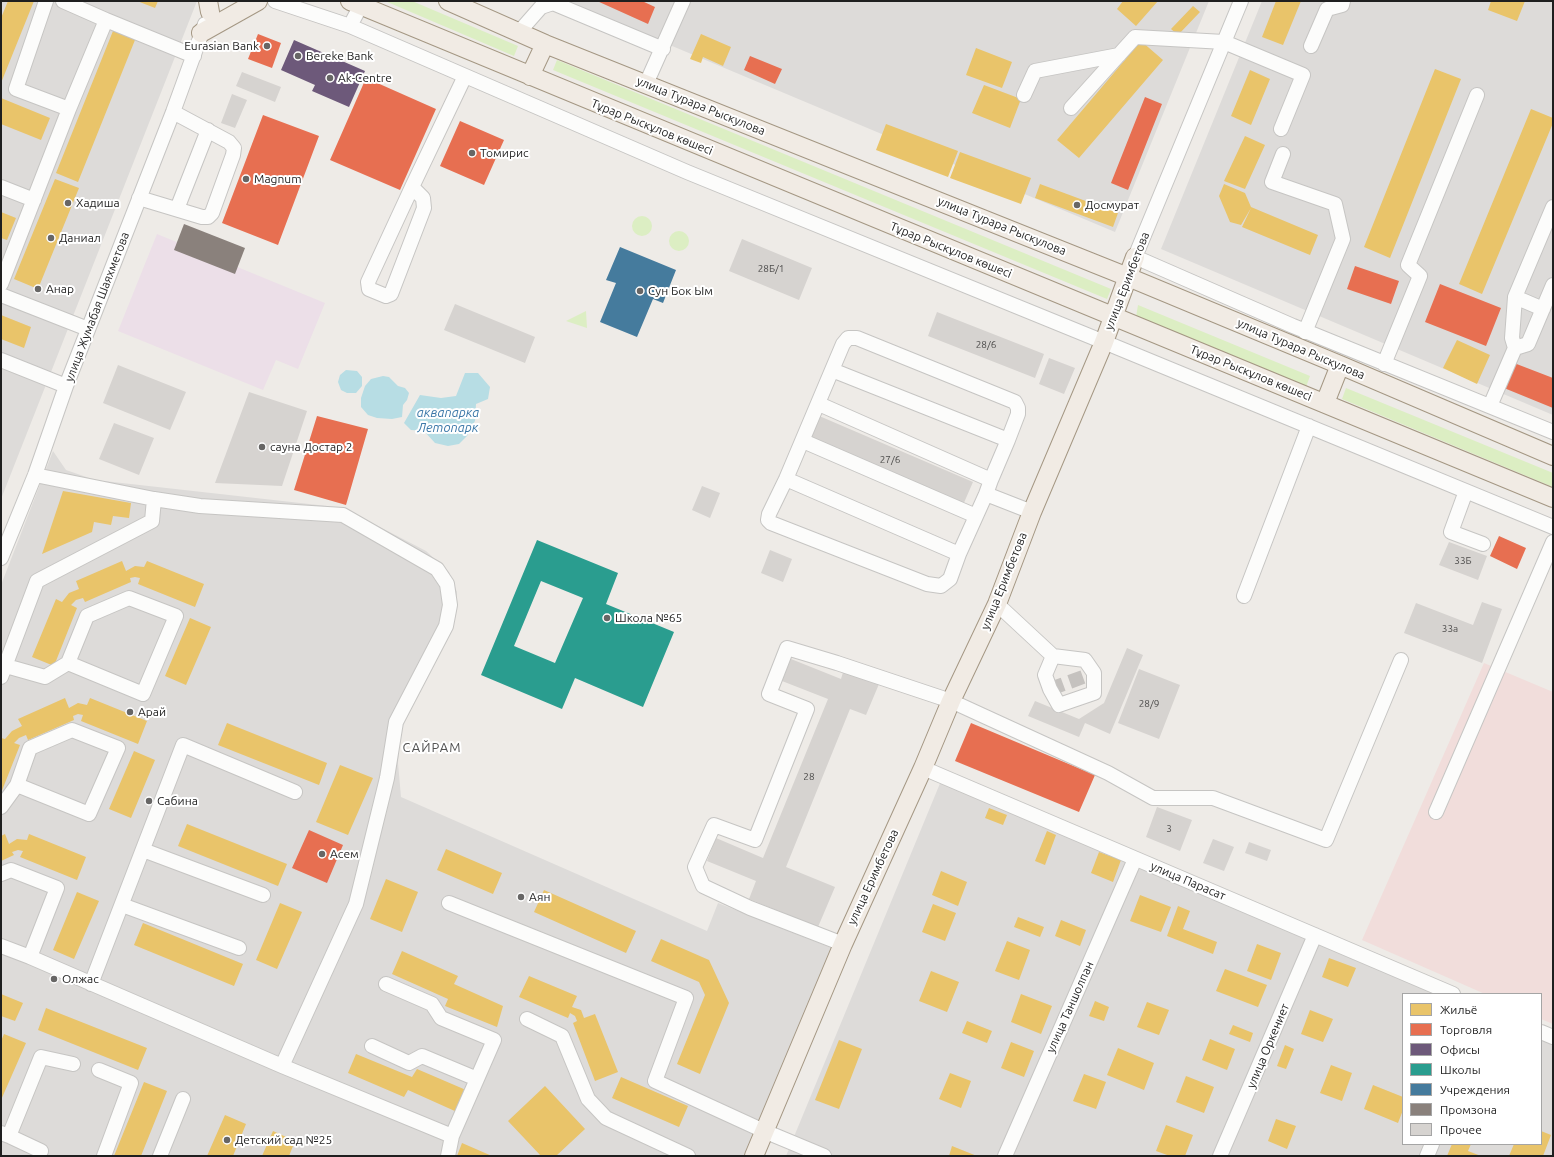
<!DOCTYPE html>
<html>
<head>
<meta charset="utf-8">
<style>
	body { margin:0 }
	#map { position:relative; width:1554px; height:1157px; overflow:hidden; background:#eeebe7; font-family:Ubuntu,sans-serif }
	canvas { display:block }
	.frame { position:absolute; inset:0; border:2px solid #1f1f1f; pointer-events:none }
	.legend { position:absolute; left:1402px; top:993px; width:140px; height:152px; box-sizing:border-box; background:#fff; border:1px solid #a5a5a5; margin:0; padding:5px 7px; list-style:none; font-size:12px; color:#1f1f1f }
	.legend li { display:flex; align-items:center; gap:8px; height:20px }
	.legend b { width:20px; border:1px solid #a5a5a5 }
</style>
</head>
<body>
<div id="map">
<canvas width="1554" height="1157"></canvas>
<div class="frame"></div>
<ul class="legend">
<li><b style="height:11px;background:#e9c46a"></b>Жильё</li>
<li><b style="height:11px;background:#e76f51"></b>Торговля</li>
<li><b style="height:11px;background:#6d597a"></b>Офисы</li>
<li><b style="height:11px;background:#2a9d8f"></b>Школы</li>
<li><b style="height:11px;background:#457b9d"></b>Учреждения</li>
<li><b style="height:11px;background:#8a817c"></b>Промзона</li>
<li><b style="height:11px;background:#d6d3d0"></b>Прочее</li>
</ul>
</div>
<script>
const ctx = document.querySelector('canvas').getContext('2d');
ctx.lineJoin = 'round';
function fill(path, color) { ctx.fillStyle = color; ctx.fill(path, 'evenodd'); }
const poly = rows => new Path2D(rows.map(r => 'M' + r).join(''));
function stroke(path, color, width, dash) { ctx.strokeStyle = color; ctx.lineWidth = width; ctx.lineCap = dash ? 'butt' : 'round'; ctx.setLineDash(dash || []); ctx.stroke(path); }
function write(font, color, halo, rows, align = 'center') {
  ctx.font = font + ' Ubuntu,sans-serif'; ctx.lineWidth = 4; ctx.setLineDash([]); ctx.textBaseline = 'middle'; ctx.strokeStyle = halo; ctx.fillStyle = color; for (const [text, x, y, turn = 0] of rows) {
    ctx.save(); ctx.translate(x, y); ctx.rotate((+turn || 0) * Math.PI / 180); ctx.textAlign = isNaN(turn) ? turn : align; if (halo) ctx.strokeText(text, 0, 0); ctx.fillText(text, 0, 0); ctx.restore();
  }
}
fill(poly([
	[1,1,197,1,1,499],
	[565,1,1209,1,1115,232],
	[1262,1,1553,1,1553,415,1161,249],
	[53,451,66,470,95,480,327,506,353,513,426,551,449,572,457,592,455,615,401,727,398,763,401,797,707,931,718,903,834,949,749,1156,1,1156,1,585],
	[941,781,1440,994,1403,994,1403,1144,1541,1144,1541,1037,1553,1042,1553,1156,786,1156]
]), '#dddbd9');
fill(poly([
	[1484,663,1553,692,1553,1024,1541,1019,1541,994,1485,994,1362,940]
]), '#f1dddb');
fill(poly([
	[157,234,325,303,298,369,276,360,263,390,118,331]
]), '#ecdfe8');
fill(poly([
	[385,1,412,1,518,46,514,56],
	[557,60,1111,289,1107,299,553,70],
	'632 226a10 10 0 1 1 20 0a10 10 0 1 1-20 0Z',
	'669 241a10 10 0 1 1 20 0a10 10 0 1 1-20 0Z',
	[1138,305,1310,376,1306,387,1136,317],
	[586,311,587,328,566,321],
	[1346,388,1553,473,1553,487,1342,399]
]), '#dceec3');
fill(poly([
	[346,370,357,371,362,377,362,386,356,393,347,393,341,390,338,382,340,375],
	[465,373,478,373,490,387,488,399,476,404,475,421,467,436,459,444,448,446,435,443,424,431,411,430,404,423,420,395,441,398,456,396],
	[383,376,389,377,398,386,405,388,409,393,407,400,403,405,402,417,392,419,377,418,368,415,361,407,361,398,365,386,371,379]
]), '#b7dde4');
fill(poly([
	[8,1,34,1,1,83,1,18],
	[137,1,158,1,155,8],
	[1123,1,1158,1,1136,26,1117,9],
	[1276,1,1301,1,1283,45,1262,37],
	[1491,1,1525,1,1517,21,1488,10],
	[1193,6,1200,12,1178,35,1171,29],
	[115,26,137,35,78,182,56,173],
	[701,34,731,47,723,66,703,57,701,63,690,59],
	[1141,41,1163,60,1079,158,1057,140],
	[976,48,1012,62,1002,88,966,75],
	[1435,69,1461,79,1390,258,1364,247],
	[1250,70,1270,79,1251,125,1231,116],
	[984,85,1021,99,1010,128,972,113],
	[1,98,50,118,41,140,1,124],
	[1531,109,1553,118,1553,123,1482,294,1459,284],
	[886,124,958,151,948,177,876,150],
	[1245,136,1265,145,1245,189,1224,181],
	[960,152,1031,178,1021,204,950,178],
	[55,179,79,188,38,289,14,279],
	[1040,184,1118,213,1113,227,1035,198],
	[1224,184,1245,193,1251,207,1318,235,1310,255,1242,227,1251,208,1241,225,1230,222,1219,196],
	[1,212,16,218,7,240,1,238],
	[1,315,31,327,24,348,1,339],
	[1457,340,1490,355,1477,384,1443,368],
	[63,491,131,503,129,518,113,516,111,525,94,522,92,532,42,554],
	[122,561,126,571,135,566,144,567,147,561,204,584,195,607,138,584,140,578,135,577,130,578,131,582,85,602,83,598,76,600,71,605,77,608,54,666,32,657,56,599,62,602,69,593,79,589,76,581],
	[190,618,211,627,186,685,165,676],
	[65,698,69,708,78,703,87,705,90,698,147,721,138,744,81,721,83,715,78,714,73,716,74,720,28,740,26,735,19,738,14,743,20,745,1,793,1,738,5,739,12,731,22,726,18,719],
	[227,723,327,763,319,785,218,745],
	[134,751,155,760,131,818,109,809],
	[340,765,373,778,348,835,316,822],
	[989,808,1007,815,1003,825,985,818],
	[187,824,287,864,278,886,178,846],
	[1047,831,1056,835,1045,865,1035,861],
	[5,834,9,844,17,839,27,840,29,834,86,857,77,880,20,857,23,851,18,850,12,852,14,855,1,861,1,836],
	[446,849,502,873,493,894,437,870],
	[1099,852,1121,860,1113,882,1091,873],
	[941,871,967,882,958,906,932,895],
	[386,879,418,892,402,932,370,919],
	[544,890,636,931,626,953,534,912],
	[77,892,99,901,74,959,53,950],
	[1140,895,1171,907,1161,932,1130,921],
	[280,903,302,912,277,969,256,960],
	[933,904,956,913,945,941,922,932],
	[1178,906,1190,911,1183,929,1217,942,1213,954,1167,936],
	[1018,917,1044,927,1040,937,1014,927],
	[1061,920,1086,930,1080,946,1055,936],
	[143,923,243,964,234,986,134,945],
	[661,939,709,960,729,1003,700,1074,677,1064,705,995,699,982,651,961],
	[1007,941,1030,950,1019,980,995,971],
	[1257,944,1281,953,1271,980,1247,971],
	[402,951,458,976,454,984,503,1006,497,1027,445,1006,448,999,392,974],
	[1329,958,1356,968,1348,987,1322,977],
	[1225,969,1267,985,1258,1007,1216,991],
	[931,971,959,982,947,1012,919,1001],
	[529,976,577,996,572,1007,581,1010,584,1018,595,1014,618,1072,595,1081,573,1023,577,1021,575,1016,570,1013,568,1018,519,997],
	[1,994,23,1003,15,1021,1,1016],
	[1021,994,1052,1006,1041,1034,1011,1022],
	[1095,1001,1109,1007,1104,1021,1089,1016],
	[1147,1002,1169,1010,1159,1035,1137,1027],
	[46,1008,147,1048,138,1070,38,1030],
	[1310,1010,1333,1019,1323,1042,1301,1034],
	[967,1021,992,1031,987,1043,962,1033],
	[1233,1025,1253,1033,1250,1042,1229,1034],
	[4,1034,26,1043,1,1100,1,1041],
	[1210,1039,1235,1049,1227,1070,1202,1060],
	[839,1040,862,1049,839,1109,815,1100],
	[1011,1042,1034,1051,1024,1077,1001,1068],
	[1285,1045,1294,1049,1286,1069,1277,1066],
	[1118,1048,1154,1063,1144,1090,1107,1075],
	[356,1054,412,1077,417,1069,466,1090,457,1112,408,1090,404,1097,348,1073],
	[1331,1065,1352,1073,1342,1101,1320,1093],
	[950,1073,971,1081,961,1108,939,1099],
	[1084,1074,1106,1082,1096,1109,1073,1101],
	[1186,1076,1214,1087,1204,1113,1176,1102],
	[621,1077,688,1106,679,1127,612,1098],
	[144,1082,167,1091,141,1156,114,1156],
	[1373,1085,1403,1097,1403,1110,1398,1123,1364,1109],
	[545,1086,585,1129,556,1156,541,1156,508,1121],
	[225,1115,246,1124,233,1156,207,1156],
	[1276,1119,1296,1126,1287,1149,1268,1141],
	[1166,1125,1193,1135,1185,1156,1170,1156,1156,1151],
	[273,1131,295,1141,289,1156,262,1156],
	[1541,1131,1551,1135,1543,1156,1509,1156,1514,1144,1541,1144],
	[462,1143,492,1156,457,1156],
	[1452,1144,1471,1144,1468,1151,1481,1156,1447,1156],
	[952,1146,977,1156,949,1156]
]), '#e9c46a');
fill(poly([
	[597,1,642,1,655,7,648,24],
	[258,34,281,43,272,68,248,59],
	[750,56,782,69,775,84,744,70],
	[366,78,436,109,400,190,330,160],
	[1145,97,1162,104,1128,190,1111,183],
	[263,115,319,136,278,245,222,223],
	[460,121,504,140,484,185,440,166],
	[1355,266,1399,281,1391,304,1347,289],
	[1440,284,1501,308,1486,346,1425,322],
	[1514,363,1553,378,1553,408,1504,388],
	[317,416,368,429,346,505,294,490],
	[1499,536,1526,548,1517,569,1490,556],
	[971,723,1095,775,1079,812,955,761],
	[309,830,343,845,327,883,292,868]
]), '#e76f51');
fill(poly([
	[294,40,365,71,349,107,312,91,315,85,281,70]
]), '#6d597a');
fill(poly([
	[537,540,618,573,606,604,674,632,643,707,575,678,562,709,481,675],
	[541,581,583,598,555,663,514,646]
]), '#2a9d8f');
fill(poly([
	[620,247,676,270,663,303,653,299,637,337,600,322,616,283,606,280]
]), '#457b9d');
fill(poly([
	[184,224,245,248,235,274,174,250]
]), '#8a817c');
fill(poly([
	[242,72,281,87,275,102,236,86],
	[232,94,247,100,235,128,221,123],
	[742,239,812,268,799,300,729,271],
	[455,304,535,337,525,363,444,330],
	[937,312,1044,354,1035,378,928,336],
	[1049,358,1075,368,1064,394,1039,384],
	[118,365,186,392,170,430,103,403],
	[249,392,307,411,282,486,215,483],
	[817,415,973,482,963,505,807,439],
	[114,423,154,438,139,475,99,459],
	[702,486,720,493,710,518,692,510],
	[1449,542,1487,556,1478,580,1439,565],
	[770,550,792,559,783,582,761,573],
	[1482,602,1502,609,1482,663,1404,633,1416,603,1473,625],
	[1127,648,1143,655,1110,734,1085,723,1079,737,1028,716,1035,701,1079,719,1104,703],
	[791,659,841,679,844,669,879,684,866,715,850,709,786,867,835,887,818,927,749,899,756,881,707,861,716,838,763,858,828,699,782,681],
	[1139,669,1180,685,1159,739,1118,723],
	[1157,807,1192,820,1180,851,1146,837],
	[1213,839,1234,847,1224,871,1203,863],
	[1249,842,1271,850,1267,861,1245,853]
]), '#d6d3d0');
stroke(poly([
	[1050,689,1094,673]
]), '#c5c2bf', 14, [14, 7]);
const minor = poly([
	[46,1,16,89,69,109],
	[63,1,106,20,194,56],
	[275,1,350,26,687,172,1104,342,1553,527],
	[1241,1,1135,257,1293,326,1553,432],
	[350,26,361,5],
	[519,32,541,7,553,3,663,49],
	[1311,46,1327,9,1342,5,1343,1],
	[646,84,683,1],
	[1024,95,1035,71,1119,55],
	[1071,108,1135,37,1224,42,1303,75,1281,129],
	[1283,154,1272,182,1335,204,1343,239,1305,332],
	[1,187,34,200],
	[412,187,423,198,424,208,391,294,386,296,369,289,368,282,412,187,465,76],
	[139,198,202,217,208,217,212,213,233,155,234,148,229,142,173,112],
	[177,209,208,130],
	[1,284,69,109,106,20],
	[1,295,88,329],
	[1515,297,1512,338,1515,348],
	[1543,309,1515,297,1553,207],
	[1,360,66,386],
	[1384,364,1420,276,1408,265,1477,95],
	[819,404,991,480,986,494,959,554,950,579,941,586,927,584,771,523,768,520,769,514,786,479,832,370],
	[1490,406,1515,348,1528,344,1553,285],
	[803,441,976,516],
	[35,475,154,499,200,506,343,515,437,569,447,584,450,605,446,626,396,722,387,778,356,904,282,1066],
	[786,479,959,554],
	[991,480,1008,440,1018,414,1018,408,1015,402,857,338,848,338,843,344,832,370,1008,440],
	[1466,491,1451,532,1483,544],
	[986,494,1032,512],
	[1,558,35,475,66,386,173,112,205,24],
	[1244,596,1309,426],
	[997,604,1053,656,1085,660,1094,673,1094,693,1059,705,1050,689,1045,675,1053,656],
	[6,666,45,677,68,663,87,616,129,598,176,616,143,694,68,663],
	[1,677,37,581,152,521,154,499],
	[923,768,1453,994],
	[1,807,17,785,30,748,72,730,118,748,89,814,17,785],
	[1436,812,1553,542],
	[143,850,263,895],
	[1,874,11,870,57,888,30,957,1,946],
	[449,903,686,998,655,1081,764,1131,824,1156],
	[122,905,239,948],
	[843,944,750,908,703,886,695,867,714,825,755,840,807,709,769,694,787,648,837,663,951,701,1108,773,1153,798,1213,798,1326,840,1401,660],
	[30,957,282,1066,452,1136,448,1156],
	[91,984,183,745,295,792],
	[386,984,432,1004,441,1018,494,1040,477,1079],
	[527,1019,562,1036,588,1099,606,1118,688,1156],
	[1541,1032,1553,1037],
	[372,1046,409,1063,422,1056,477,1079,452,1136],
	[99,1070,131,1083,104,1156],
	[1,1133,9,1136,41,1057,73,1064],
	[9,1136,41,1151],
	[160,1156,183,1099],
	[1005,1156,1135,859],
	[1220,1156,1315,935],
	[1427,1156,1432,1144]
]);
const major = poly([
	[208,1,210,12],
	[350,1,1553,498],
	[448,1,545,44,1128,277,1340,365,1553,456],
	[201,33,258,1],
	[530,76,545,44],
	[1325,403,1340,365],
	[754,1156,843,944,923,768,951,701,997,604,1032,512,1104,342,1135,257]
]);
stroke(minor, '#c6c5c3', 16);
stroke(major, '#a49783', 20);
stroke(minor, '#fcfcfb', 14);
stroke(major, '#f1ebe4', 18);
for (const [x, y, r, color] of [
	[267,46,4,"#676665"],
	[298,56,4,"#676665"],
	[330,78,4,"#676665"],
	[472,153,4,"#676665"],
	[246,179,4,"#676665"],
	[68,203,4,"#676665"],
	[1077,205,4,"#676665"],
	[51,238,4,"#676665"],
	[38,289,4,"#676665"],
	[640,291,4,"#676665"],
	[262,447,4,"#676665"],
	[607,618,4,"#676665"],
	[130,712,4,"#676665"],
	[149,801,4,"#676665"],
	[322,854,4,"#676665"],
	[521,897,4,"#676665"],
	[54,979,4,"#676665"],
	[227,1140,4,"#676665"]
]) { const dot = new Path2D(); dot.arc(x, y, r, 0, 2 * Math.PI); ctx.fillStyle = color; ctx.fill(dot); stroke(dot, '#fff', 1.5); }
write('10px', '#4d4c4b', null, [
	["28Б/1",771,269],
	["28/6",986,345],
	["27/6",890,460],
	["33Б",1463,561],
	["33а",1450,629],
	["28/9",1149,704],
	["28",809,777],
	["3",1169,829]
]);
write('12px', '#1f1f1f', '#fff', [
	["Eurasian Bank",259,46,"right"],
	["Bereke Bank",306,56],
	["Ak-Centre",338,78],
	["Томирис",480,153],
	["Magnum",254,179],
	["Хадиша",76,203],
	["Досмурат",1085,205],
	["Даниал",59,238],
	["Анар",46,289],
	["Сун Бок Ым",648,291],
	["сауна Достар 2",270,447],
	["Школа №65",615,618],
	["Арай",138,712],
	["Сабина",157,801],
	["Асем",330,854],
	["Аян",529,897],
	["Олжас",62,979],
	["Детский сад №25",235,1140]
], 'left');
write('12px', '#1f1f1f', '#fff', [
	["улица Турара Рыскулова",701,106,22],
	["Тұрар Рыскұлов көшесі",652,127,22],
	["улица Турара Рыскулова",1002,226,22],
	["Тұрар Рыскұлов көшесі",951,250,22],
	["улица Еримбетова",1127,281,-69],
	["улица Жумабая Шаяхметова",97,307,-69],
	["улица Турара Рыскулова",1301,349,23],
	["Тұрар Рыскұлов көшесі",1251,373,22],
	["улица Еримбетова",1004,581,-68],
	["улица Еримбетова",873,877,-65],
	["улица Парасат",1188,881,23],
	["улица Таншолпан",1070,1007,-66],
	["улица Оркениет",1268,1046,-67]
]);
write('italic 13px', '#3c78a8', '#fff', [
	["аквапарка",448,413],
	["Летопарк",448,428]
]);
ctx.letterSpacing = '1px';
write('13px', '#525252', '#fff', [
	["САЙРАМ",432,748]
]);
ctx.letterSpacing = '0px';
</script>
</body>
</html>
